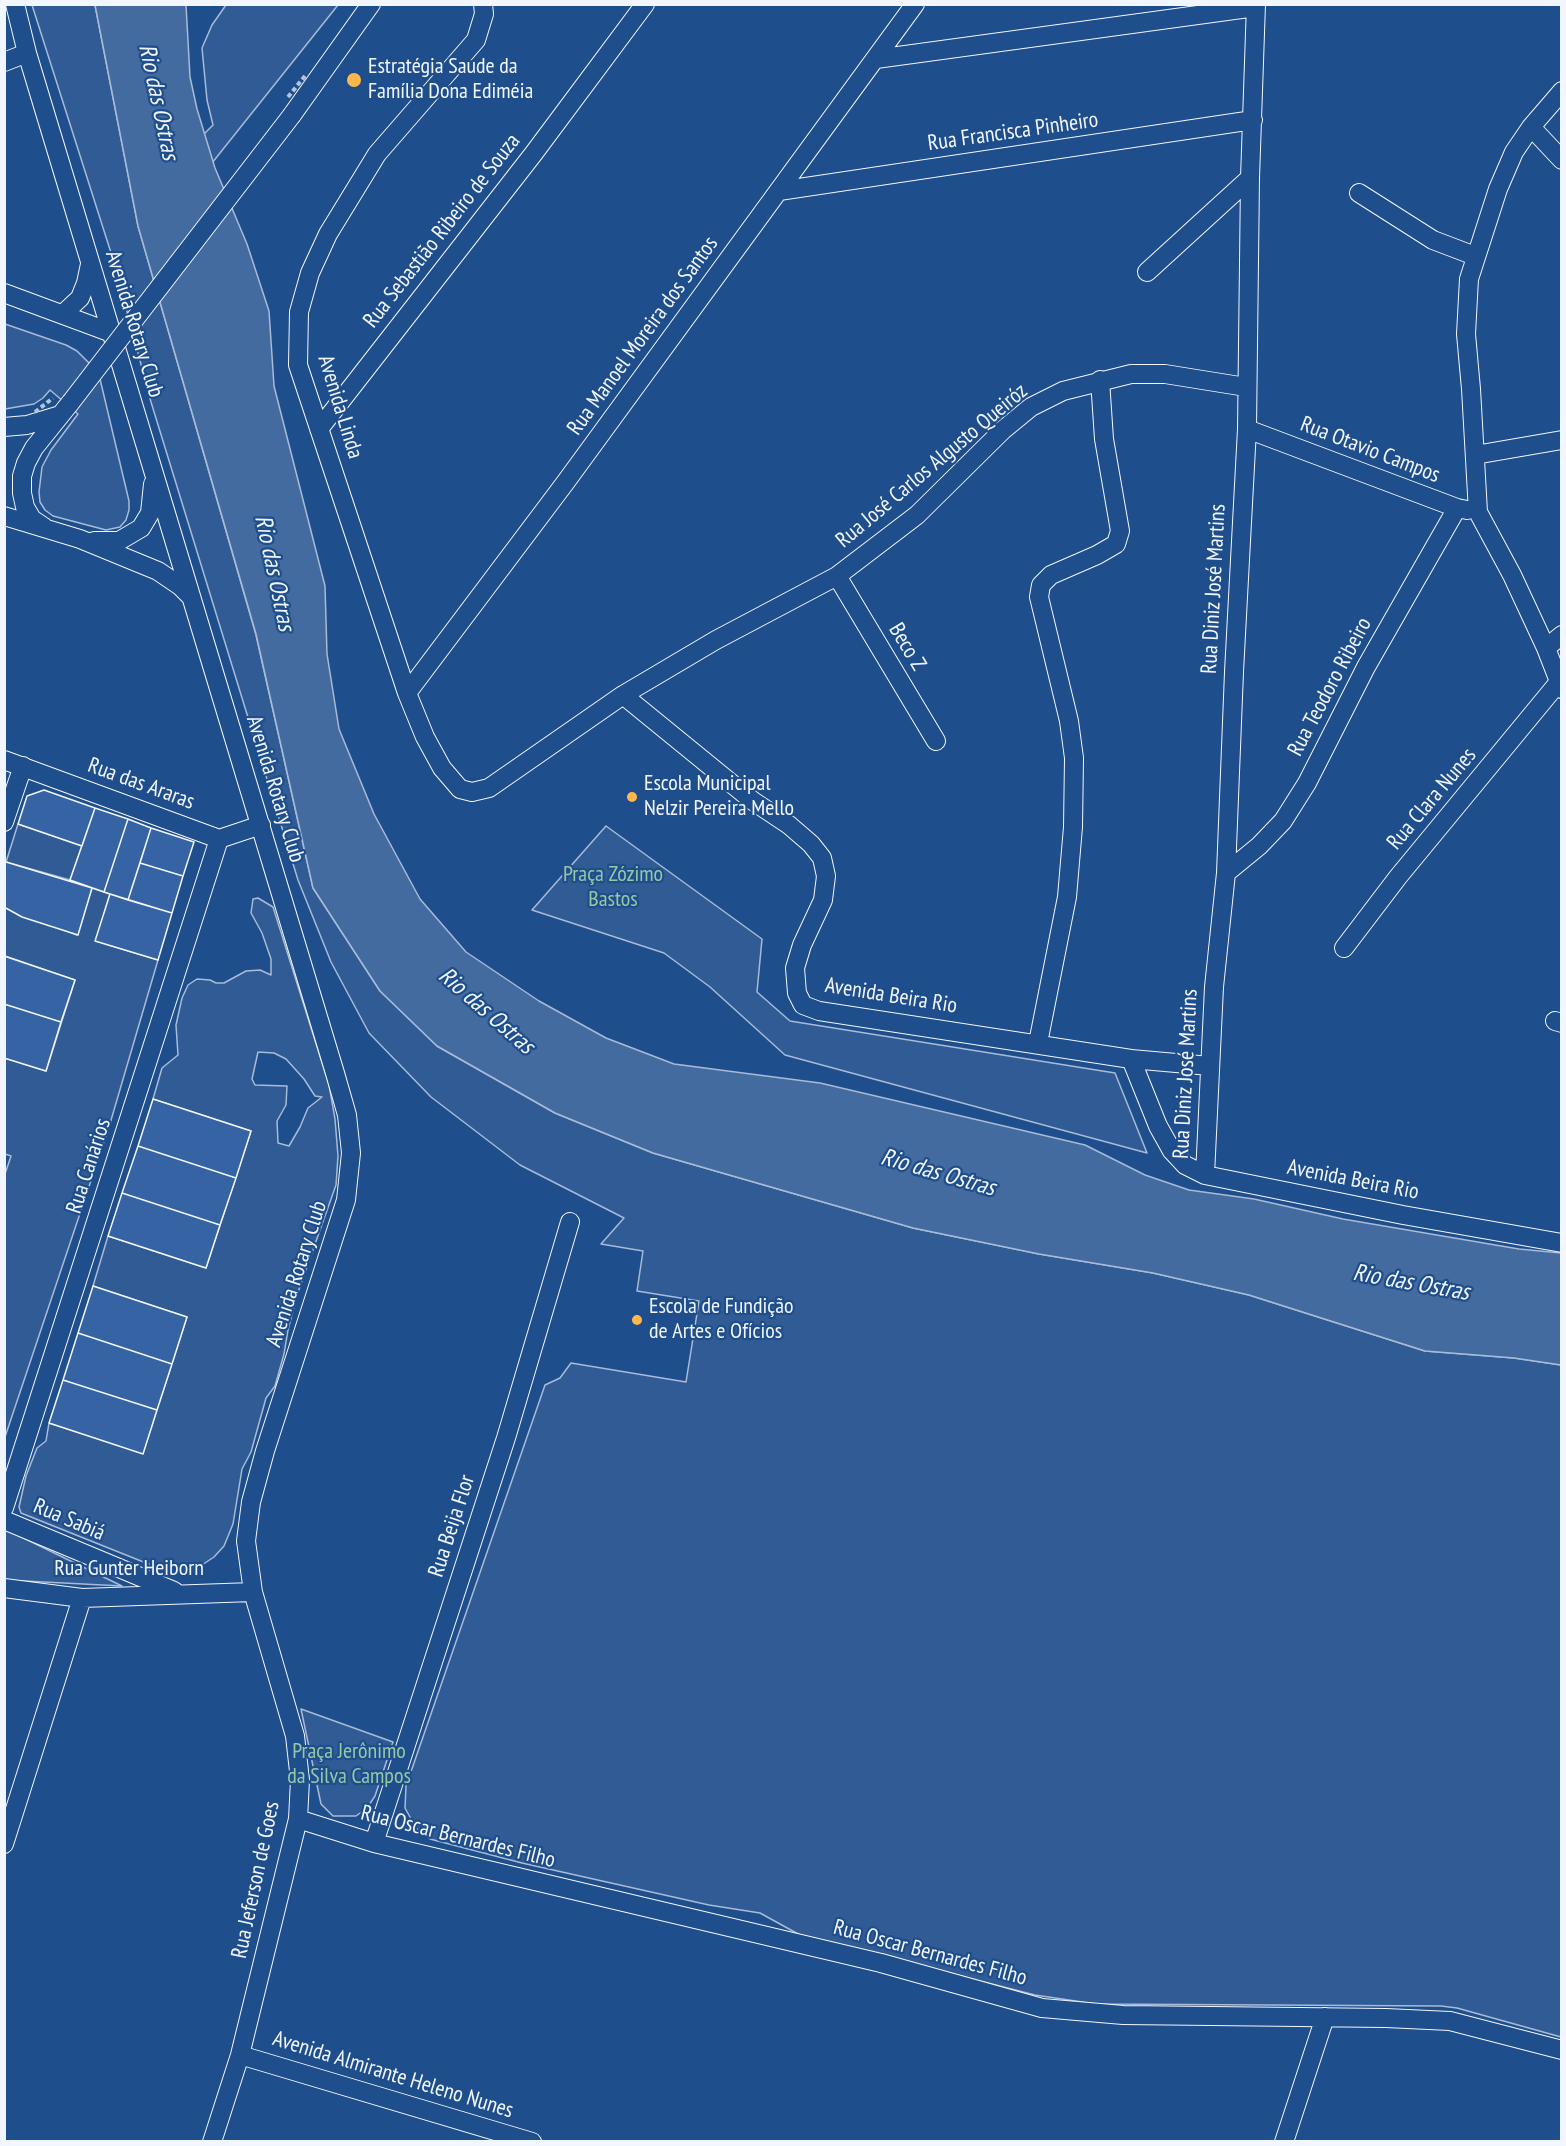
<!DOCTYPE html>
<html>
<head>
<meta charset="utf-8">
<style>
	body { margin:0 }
	#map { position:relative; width:1566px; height:2146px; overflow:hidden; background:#1f4e8c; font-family:"PT Sans Narrow",sans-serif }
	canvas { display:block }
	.frame { position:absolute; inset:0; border:6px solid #f2f6ff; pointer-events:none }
</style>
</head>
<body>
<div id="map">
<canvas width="1566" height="2146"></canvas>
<div class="frame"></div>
</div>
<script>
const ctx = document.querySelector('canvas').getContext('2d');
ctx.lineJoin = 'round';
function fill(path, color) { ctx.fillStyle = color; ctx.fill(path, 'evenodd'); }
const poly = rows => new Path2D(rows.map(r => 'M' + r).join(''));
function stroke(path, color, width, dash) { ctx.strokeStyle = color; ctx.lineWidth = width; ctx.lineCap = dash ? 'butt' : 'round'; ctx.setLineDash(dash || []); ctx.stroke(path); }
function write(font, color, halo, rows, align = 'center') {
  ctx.font = font + ' "PT Sans Narrow",sans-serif'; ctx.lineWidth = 4.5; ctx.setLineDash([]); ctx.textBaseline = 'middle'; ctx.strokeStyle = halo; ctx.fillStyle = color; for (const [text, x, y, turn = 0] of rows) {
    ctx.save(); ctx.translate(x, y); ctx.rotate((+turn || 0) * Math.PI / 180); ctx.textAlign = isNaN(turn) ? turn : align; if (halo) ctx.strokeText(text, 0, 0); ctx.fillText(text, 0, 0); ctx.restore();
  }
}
const built = poly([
	[32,5,95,5,138,226,256,635,313,888,380,991,437,1046,555,1113,653,1153,913,1228,1039,1254,1153,1273,1249,1295,1425,1351,1514,1358,1561,1365,1561,2037,1457,2008,1441,2006,1096,2004,1035,1995,800,1935,760,1913,709,1905,522,1863,430,1839,416,1828,405,1808,406,1786,545,1385,560,1378,571,1363,686,1382,699,1301,637,1291,643,1251,601,1244,624,1218,520,1165,431,1097,369,1033,331,962,298,880,151,402,113,259,32,5],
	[226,5,338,5,212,163,201,137,213,125,207,100,202,48,212,25,226,5],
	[5,324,66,345,77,351,91,365,100,379,129,501,129,510,126,520,120,527,106,530,53,516,45,510,40,502,39,492,42,467,51,450,78,414,50,390,43,398,34,404,5,409,5,324],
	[18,824,82,846,70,880,6,862,18,824],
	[606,826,762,939,757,992,790,1021,1115,1073,1147,1153,785,1055,710,987,664,953,532,910,606,826],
	[92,888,110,894,96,941,158,960,109,1127,5,1437,4,1177,11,1156,5,1154,5,1058,46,1071,75,980,5,956,4,907,77,935,92,888],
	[258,898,273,907,329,1085,335,1119,338,1156,336,1185,297,1295,288,1330,284,1354,275,1386,266,1398,251,1452,242,1469,233,1524,224,1546,214,1557,202,1565,180,1570,161,1569,21,1513,19,1507,26,1476,37,1448,46,1441,49,1423,143,1453,187,1317,93,1286,108,1236,206,1268,251,1131,153,1099,162,1068,178,1055,176,1025,182,998,188,985,197,979,210,980,216,983,224,983,246,971,260,970,271,975,271,959,262,933,251,913,253,899,258,898],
	[258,1052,274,1053,286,1059,304,1079,315,1096,322,1097,308,1108,300,1127,289,1146,278,1143,277,1121,286,1105,287,1086,255,1085,252,1079,258,1052],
	[5,1529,122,1586,5,1580,5,1529],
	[301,1709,393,1742,375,1796,367,1808,356,1816,333,1816,321,1804,301,1709]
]);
fill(built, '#305b95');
stroke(built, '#a8bbd7', 1.5);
const water = poly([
	[95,5,186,5,190,77,197,109,215,168,247,244,269,311,274,386,325,586,327,654,339,729,374,814,420,899,466,952,539,1001,606,1038,674,1064,820,1083,1085,1145,1145,1175,1189,1190,1254,1199,1343,1219,1425,1233,1519,1249,1561,1253,1561,1365,1514,1358,1425,1351,1249,1295,1153,1273,1039,1254,913,1228,653,1153,555,1113,437,1046,380,991,313,888,256,634,138,226,95,5]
]);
fill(water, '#446ba0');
stroke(water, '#a8bbd7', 1.5);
const building = poly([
	[44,790,95,808,82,846,18,824,27,796,44,790],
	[95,808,128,819,104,892,70,880,95,808],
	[128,819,151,828,128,900,104,892,128,819],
	[151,828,194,842,183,876,140,863,151,828],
	[6,862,92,888,78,935,22,917,4,907,4,864,6,862],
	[140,863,183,876,172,913,128,900,140,863],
	[110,894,172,913,158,960,95,941,110,894],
	[4,956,75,980,61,1022,4,1004,4,956],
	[4,1004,61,1022,46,1071,4,1058,4,1004],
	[153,1099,251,1131,236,1178,138,1146,153,1099],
	[138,1146,236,1178,220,1225,122,1193,138,1146],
	[122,1193,220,1225,206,1268,108,1236,122,1193],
	[93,1286,187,1317,172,1364,78,1333,93,1286],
	[78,1333,172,1364,157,1410,63,1380,78,1333],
	[63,1380,157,1410,143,1454,49,1423,63,1380]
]);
fill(building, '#3563a3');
stroke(building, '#f2f6ff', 1.5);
const minor = poly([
	[15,4,27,53,335,1073,347,1115,351,1153,346,1200,265,1451,251,1502,246,1541,253,1592,295,1736,300,1780,298,1819,240,2055,212,2142],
	[483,4,484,14,476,40,377,154,328,234,310,273,299,312,298,365,407,693,425,737,442,768,460,789,472,792,489,788,623,695,716,640,837,576,917,515,1003,430,1031,407,1063,391,1131,374,1165,374,1246,387],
	[876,59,1256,7],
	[4,62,27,53],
	[1562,91,1531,127,1514,152,1498,189,1469,279,1466,334,1471,389,1478,512,1512,575,1546,648,1562,689],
	[292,115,371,4],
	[1531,127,1562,160],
	[779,191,1253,120],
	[1359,193,1433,240,1475,256],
	[1147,272,1250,178],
	[4,293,112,333],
	[64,313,80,298,86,283,90,264],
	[4,427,27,425,60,415],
	[319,429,534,153,645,4],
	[1247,429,1457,508,1467,510],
	[1475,455,1562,440],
	[4,516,80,539,158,571,180,586,191,597],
	[44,527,32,519,25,507,22,493,22,476,26,463,34,448,71,402],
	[94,541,119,541,141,528,150,513,153,484],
	[837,576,936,741],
	[1546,648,1562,635],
	[407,693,565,483,915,4],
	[623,695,753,801,789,825,811,844,822,858,826,876,823,900,802,945,795,968,797,993,803,1005,819,1011,1131,1059,1158,1126,1172,1151,1185,1165,1205,1175,1403,1215,1562,1243],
	[4,760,219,839,261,825],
	[4,822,23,766],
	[1226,873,1259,846,1283,821,1307,783,1366,667,1457,508],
	[1344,948,1398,877,1558,683],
	[1555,1021,1562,1023],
	[1038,1043,1067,897,1073,827,1074,758,1069,721,1039,597,1041,585,1051,575,1097,555,1116,544,1120,531,1104,439,1100,380],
	[1131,1059,1210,1066],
	[1205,1175,1214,987,1226,873,1234,672,1247,429,1250,178,1256,4],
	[4,1508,219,839],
	[4,1520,174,1591],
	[4,1588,82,1598,253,1592],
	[298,1819,374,1843,881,1963,1042,2008,1123,2015,1386,2018,1450,2021,1562,2050],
	[374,1843,506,1438,570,1222],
	[4,1844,82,1598],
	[240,2055,532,2142],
	[1284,2142,1325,2017]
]);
stroke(minor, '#f2f6ff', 20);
stroke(minor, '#1f4e8c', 18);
const minorBridge = poly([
	[71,402,292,115]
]);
stroke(minorBridge, '#f2f6ff', 20, []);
stroke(poly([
	[288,97,305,76],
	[35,412,53,398]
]), '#b3c4dc', 4, [4.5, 3]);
stroke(minorBridge, '#1f4e8c', 18);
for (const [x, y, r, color] of [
	[354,80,8,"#ffb74d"],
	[632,797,6,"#ffb74d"],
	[637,1320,6,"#ffb74d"]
]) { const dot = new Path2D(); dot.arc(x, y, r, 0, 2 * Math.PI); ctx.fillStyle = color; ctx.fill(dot); stroke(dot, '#1f4e8c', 2); }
write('22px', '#f2f6ff', '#1f4e8c', [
	["Estratégia Saude da",368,67],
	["Família Dona Ediméia",368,92],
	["Escola Municipal",644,784],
	["Nelzir Pereira Mello",644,809],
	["Escola de Fundição",649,1307],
	["de Artes e Ofícios",649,1332]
], 'left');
write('22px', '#f2f6ff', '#1f4e8c', [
	["Rua Francisca Pinheiro",1013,132,-8],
	["Rua Sebastião Ribeiro de Souza",442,231,-52],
	["Avenida Rotary Club",134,324,73],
	["Rua Manoel Moreira dos Santos",643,336,-54],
	["Avenida Linda",340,407,73],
	["Rua Otavio Campos",1370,450,21],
	["Rua José Carlos Algusto Queiróz",932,466,-40],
	["Rua Diniz José Martins",1214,589,-87],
	["Beco Z",907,647,59],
	["Rua Teodoro Ribeiro",1330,687,-62],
	["Rua das Araras",141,784,20],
	["Avenida Rotary Club",275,789,73],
	["Rua Clara Nunes",1432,799,-50],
	["Avenida Beira Rio",891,996,9],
	["Rua Diniz José Martins",1186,1074,-87],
	["Rua Canários",89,1166,-72],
	["Avenida Beira Rio",1353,1180,11],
	["Avenida Rotary Club",297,1274,-72],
	["Rua Sabiá",69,1520,23],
	["Rua Beija Flor",452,1526,-72],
	["Rua Gunter Heiborn",129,1569],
	["Rua Oscar Bernardes Filho",458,1837,14],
	["Rua Jeferson de Goes",256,1880,-78],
	["Rua Oscar Bernardes Filho",930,1953,15],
	["Avenida Almirante Heleno Nunes",393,2075,17]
]);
write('22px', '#97c8a6', '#1f4e8c', [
	["Praça Zózimo",613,875],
	["Bastos",613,900],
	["Praça Jerônimo",349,1752],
	["da Silva Campos",349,1777]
]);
write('italic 24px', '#f2f6ff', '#1f4e8c', [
	["Rio das Ostras",158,102,78],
	["Rio das Ostras",274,573,78],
	["Rio das Ostras",486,1011,41],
	["Rio das Ostras",938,1173,16],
	["Rio das Ostras",1411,1283,10]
]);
</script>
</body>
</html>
